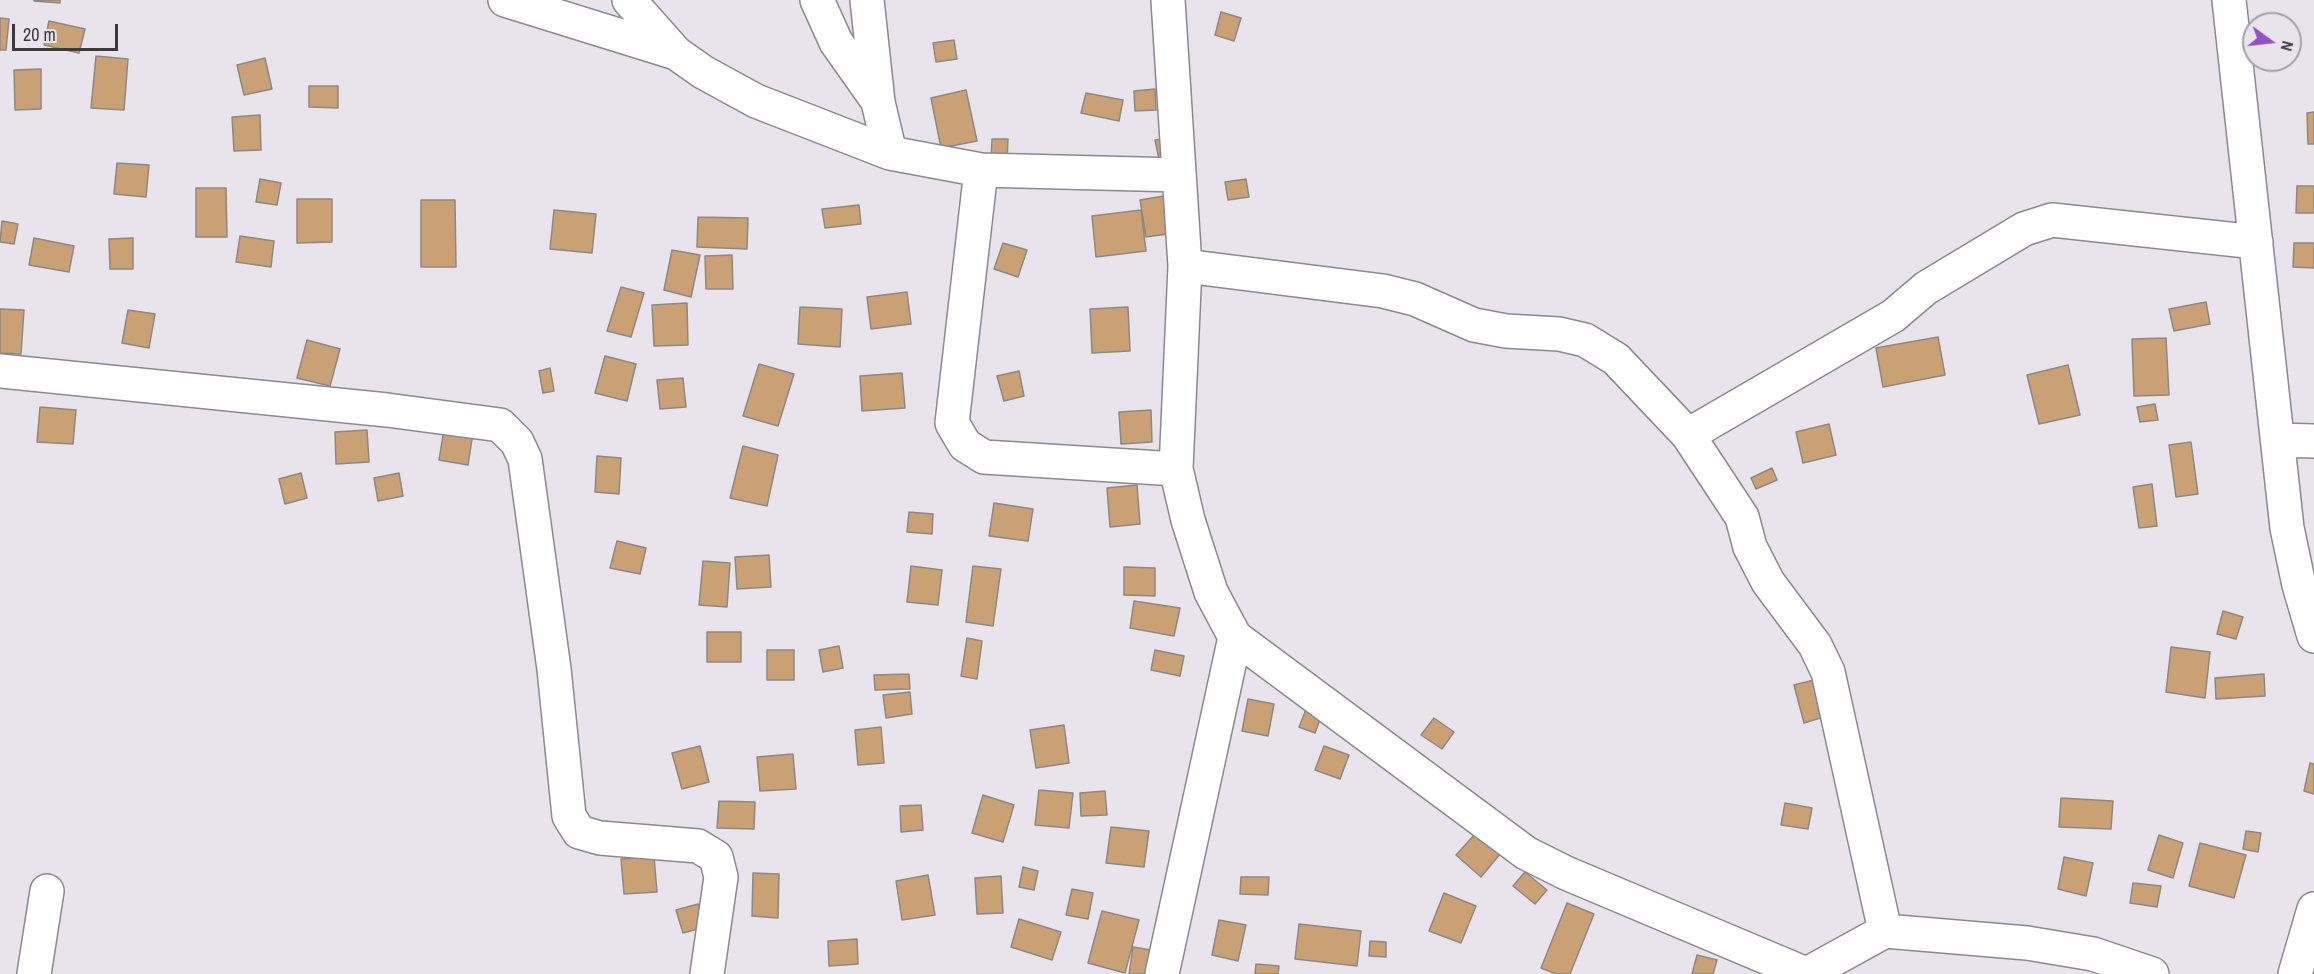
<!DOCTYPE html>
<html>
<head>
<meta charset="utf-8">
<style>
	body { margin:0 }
	#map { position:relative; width:2314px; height:974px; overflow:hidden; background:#e9e4ec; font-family:"Archivo Narrow",sans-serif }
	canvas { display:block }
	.north { position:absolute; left:2242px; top:12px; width:60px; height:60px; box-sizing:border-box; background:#e9e4ec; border:2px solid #a4a0a6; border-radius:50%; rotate:105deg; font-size:16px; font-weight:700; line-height:24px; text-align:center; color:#3c3a3d }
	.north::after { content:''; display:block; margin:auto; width:21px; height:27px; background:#9150c6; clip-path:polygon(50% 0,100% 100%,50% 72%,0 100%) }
	.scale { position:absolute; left:12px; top:24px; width:106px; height:27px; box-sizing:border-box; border:3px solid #3c3a3d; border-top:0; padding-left:8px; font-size:18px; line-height:21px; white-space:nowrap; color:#3c3a3d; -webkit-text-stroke:4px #e9e4ec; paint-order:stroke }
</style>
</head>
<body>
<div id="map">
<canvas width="2314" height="974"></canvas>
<div class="north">N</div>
<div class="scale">20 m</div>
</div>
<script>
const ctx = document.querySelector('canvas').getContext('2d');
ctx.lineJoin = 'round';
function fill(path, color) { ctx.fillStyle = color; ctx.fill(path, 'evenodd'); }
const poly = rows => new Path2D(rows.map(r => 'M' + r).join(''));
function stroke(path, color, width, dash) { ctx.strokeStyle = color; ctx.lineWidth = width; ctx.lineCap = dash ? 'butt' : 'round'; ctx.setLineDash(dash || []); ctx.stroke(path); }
const building = poly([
	[34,0,60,0,60,3,34,1,34,0],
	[1221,12,1241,18,1234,41,1215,35,1221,12],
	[0,18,9,19,6,50,0,50,0,18],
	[49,21,85,29,79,53,44,45,49,21],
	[954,40,957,59,936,62,933,43,954,40],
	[96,56,128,59,124,110,91,108,96,56],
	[265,58,272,89,244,95,237,65,265,58],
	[41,69,41,109,15,110,14,70,41,69],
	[309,86,338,86,338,108,309,107,309,86],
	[1155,89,1156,110,1135,111,1134,91,1155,89],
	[966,90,977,141,941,148,931,98,966,90],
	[1086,93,1123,100,1119,121,1081,113,1086,93],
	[2314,112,2314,144,2308,144,2307,113,2314,112],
	[260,115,261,150,234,151,232,117,260,115],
	[1173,138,1176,156,1159,159,1155,140,1173,138],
	[992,139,1008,139,1007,161,991,160,992,139],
	[117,163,149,165,146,197,114,194,117,163],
	[260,179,281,183,277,205,256,202,260,179],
	[1246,179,1249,197,1228,200,1225,182,1246,179],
	[2297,186,2314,186,2314,213,2296,213,2297,186],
	[196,188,226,188,227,237,196,237,196,188],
	[1176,194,1182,232,1146,237,1140,200,1176,194],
	[297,199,332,199,332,242,297,243,297,199],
	[421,200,455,200,456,267,421,267,421,200],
	[859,205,861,224,825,228,822,209,859,205],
	[554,210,596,214,592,253,550,249,554,210],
	[1141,210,1146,251,1096,257,1092,216,1141,210],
	[698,217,748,218,747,249,697,247,698,217],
	[2,221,18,224,14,244,0,242,2,221],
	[240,236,274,241,271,267,236,262,240,236],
	[34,238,74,246,69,272,29,265,34,238],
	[133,238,133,269,110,269,109,239,133,238],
	[1003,243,1027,250,1018,277,994,269,1003,243],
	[2294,243,2314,243,2314,268,2293,267,2294,243],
	[672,250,700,255,691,297,664,290,672,250],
	[732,255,733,289,706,289,705,256,732,255],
	[621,287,644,293,631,337,607,331,621,287],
	[907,292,911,324,871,329,867,297,907,292],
	[2206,302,2210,324,2174,331,2169,309,2206,302],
	[687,303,688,345,654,346,652,305,687,303],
	[800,307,842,309,840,347,798,344,800,307],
	[1128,307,1130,351,1092,353,1090,309,1128,307],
	[0,309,24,310,21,354,0,353,0,309],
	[128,310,155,314,149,348,122,343,128,310],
	[1938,337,1945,375,1883,387,1876,348,1938,337],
	[2166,338,2169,395,2134,396,2132,339,2166,338],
	[307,340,340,349,330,386,297,378,307,340],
	[605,356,636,364,627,401,595,393,605,356],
	[759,364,794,374,778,426,743,416,759,364],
	[2068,365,2080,415,2039,424,2027,375,2068,365],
	[550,368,554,391,543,393,539,371,550,368],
	[1019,371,1024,396,1004,401,997,376,1019,371],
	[902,373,905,408,862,411,860,376,902,373],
	[683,378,686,407,660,409,657,380,683,378],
	[2155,404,2158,420,2140,422,2137,407,2155,404],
	[40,407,76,410,73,444,37,442,40,407],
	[1151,410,1152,442,1121,444,1119,412,1151,410],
	[1829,424,1836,455,1803,463,1796,432,1829,424],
	[444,429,473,433,468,465,439,460,444,429],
	[367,430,369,462,336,464,335,432,367,430],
	[2191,442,2198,494,2176,497,2169,445,2191,442],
	[743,446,778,455,767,506,730,498,743,446],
	[597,456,621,458,619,494,595,492,597,456],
	[1772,468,1777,480,1756,489,1751,478,1772,468],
	[301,473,307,498,285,504,279,479,301,473],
	[399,473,403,496,378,501,374,478,399,473],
	[2152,484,2157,526,2139,528,2133,487,2152,484],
	[1137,485,1140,524,1110,527,1107,488,1137,485],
	[994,503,1033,509,1028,541,989,536,994,503],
	[909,512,933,514,932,534,907,532,909,512],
	[617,541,646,548,640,574,610,568,617,541],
	[769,555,771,587,737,589,735,557,769,555],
	[703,561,730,563,727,607,699,605,703,561],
	[911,566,942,570,938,605,907,602,911,566],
	[973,566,1001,569,993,626,966,622,973,566],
	[1124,567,1155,568,1155,596,1124,595,1124,567],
	[1134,601,1180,608,1174,636,1130,628,1134,601],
	[2223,611,2243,617,2236,639,2217,634,2223,611],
	[707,632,741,632,741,662,707,662,707,632],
	[967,638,982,641,977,679,961,676,967,638],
	[839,646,843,668,823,672,819,650,839,646],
	[2171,647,2210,652,2205,698,2166,692,2171,647],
	[767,650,794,650,794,680,767,680,767,650],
	[1155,650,1184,656,1180,676,1151,670,1155,650],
	[909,674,910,689,875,690,874,675,909,674],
	[2264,674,2265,696,2216,699,2215,678,2264,674],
	[1818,679,1827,716,1804,723,1794,685,1818,679],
	[910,692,912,714,886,718,883,695,910,692],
	[1248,699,1274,704,1268,736,1242,731,1248,699],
	[1307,707,1322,714,1315,733,1299,727,1307,707],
	[1434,718,1454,732,1442,749,1421,735,1434,718],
	[1064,725,1069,763,1036,768,1030,730,1064,725],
	[881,727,884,763,858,765,855,730,881,727],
	[700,746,709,782,682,789,672,753,700,746],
	[1324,746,1349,755,1340,779,1315,770,1324,746],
	[793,754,796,789,760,791,757,757,793,754],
	[2310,763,2314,764,2314,794,2304,791,2310,763],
	[1039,790,1073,793,1069,828,1035,825,1039,790],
	[1105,791,1107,815,1081,816,1080,793,1105,791],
	[983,795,1014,805,1003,842,972,833,983,795],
	[2061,798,2113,801,2111,829,2059,827,2061,798],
	[719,801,755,802,754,829,717,828,719,801],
	[1785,803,1812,808,1808,829,1781,825,1785,803],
	[921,805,923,830,901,832,900,806,921,805],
	[1111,827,1149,831,1144,867,1106,863,1111,827],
	[2246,831,2261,833,2258,852,2243,849,2246,831],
	[1476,833,1500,854,1481,877,1456,855,1476,833],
	[2159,835,2183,843,2173,878,2148,870,2159,835],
	[2200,843,2246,855,2234,898,2189,886,2200,843],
	[654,857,657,892,624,894,621,859,654,857],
	[2064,857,2093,863,2086,896,2058,889,2064,857],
	[1023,867,1038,871,1034,890,1019,887,1023,867],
	[1525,872,1547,890,1535,904,1513,886,1525,872],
	[753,873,779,874,778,918,752,916,753,873],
	[928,875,935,915,902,920,896,881,928,875],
	[1001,876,1003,913,977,914,975,878,1001,876],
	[1241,877,1269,877,1268,895,1240,894,1241,877],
	[2133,883,2161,886,2157,907,2130,903,2133,883],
	[1072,889,1093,893,1088,919,1066,915,1072,889],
	[1444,893,1476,906,1461,943,1429,931,1444,893],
	[1567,903,1594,914,1570,974,1556,974,1541,968,1567,903],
	[698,904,705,927,683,933,676,910,698,904],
	[1102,911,1139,920,1125,973,1088,963,1102,911],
	[1019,919,1061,932,1052,960,1011,947,1019,919],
	[1219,920,1246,925,1238,961,1212,955,1219,920],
	[1299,924,1361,931,1357,966,1295,959,1299,924],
	[857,939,858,964,829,966,828,941,857,939],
	[1370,941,1386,942,1386,957,1369,956,1370,941],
	[1133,947,1157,951,1154,974,1129,974,1133,947],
	[1697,955,1717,960,1713,974,1692,974,1697,955],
	[1256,964,1279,966,1278,974,1255,974,1256,964]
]);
fill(building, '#caa175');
stroke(building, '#8e8882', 1.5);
const street = poly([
	[505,0,676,53],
	[629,0,676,53,703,72,756,101,890,153,981,170,1179,175],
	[817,0,836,42,877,100],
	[867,0,878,102,890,153],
	[1168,0,1185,266,1176,469,1188,520,1211,592,1235,637,1526,853,1566,873,1806,974],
	[2229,0,2287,528,2299,585,2314,636],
	[981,170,952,423,965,445,984,457,1176,469],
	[1185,266,1383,291,1415,299,1474,325,1506,331,1559,334,1585,340,1616,359,1688,435,1742,517,1750,547,1768,582,1815,645,1828,672,1885,931],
	[0,371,387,410,500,425,517,442,525,459,554,669,569,816,579,832,600,838,698,846,716,857,721,877,707,974],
	[1688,435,1893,316,1926,288,2024,229,2052,220,2256,242],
	[2278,440,2314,441],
	[34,974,47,891],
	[1162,974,1235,637],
	[1807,974,1885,931,2027,943,2093,954,2152,974],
	[2295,974,2314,909]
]);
stroke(street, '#8d888f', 36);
stroke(street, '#fff', 33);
</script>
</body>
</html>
